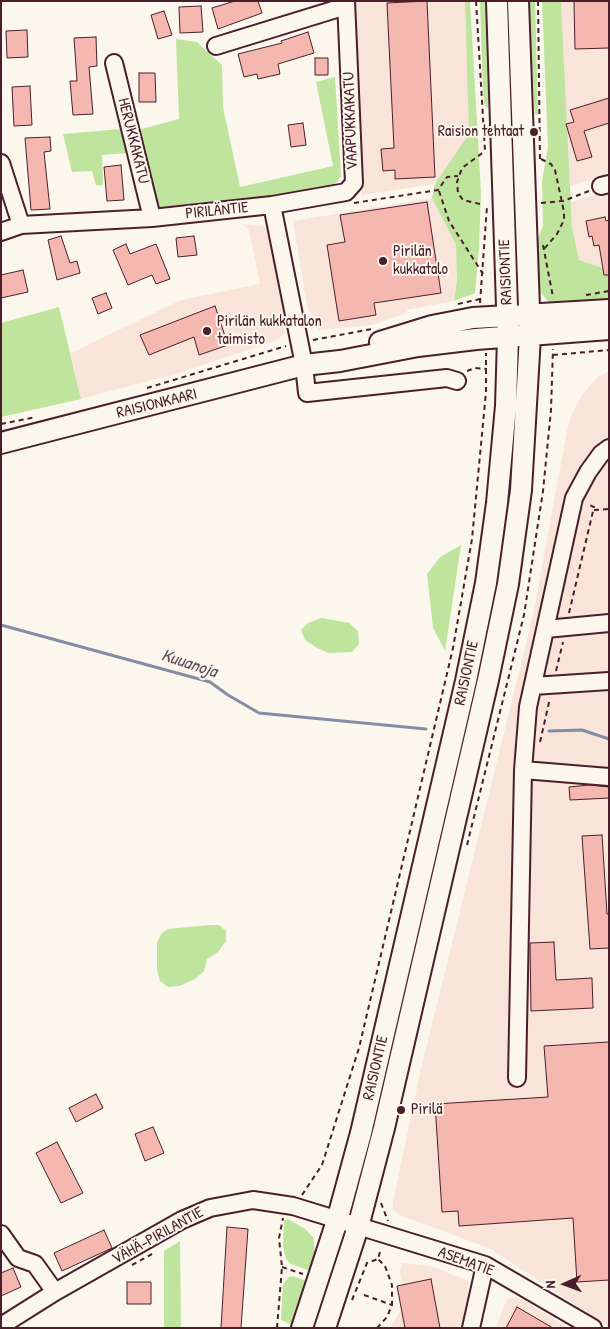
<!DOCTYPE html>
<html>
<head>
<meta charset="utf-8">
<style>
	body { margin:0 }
	#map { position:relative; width:610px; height:1329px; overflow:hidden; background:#fbf7ec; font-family:"Patrick Hand",sans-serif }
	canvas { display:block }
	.frame { position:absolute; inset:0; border:2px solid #4a1f2b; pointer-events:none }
	.north { position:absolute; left:540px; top:1259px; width:50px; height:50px; -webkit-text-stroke:4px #fbf7ec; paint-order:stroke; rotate:268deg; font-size:14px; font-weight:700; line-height:20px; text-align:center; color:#4a1f2b }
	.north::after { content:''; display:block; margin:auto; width:18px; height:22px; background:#4a1f2b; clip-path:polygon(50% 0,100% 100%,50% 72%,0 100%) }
</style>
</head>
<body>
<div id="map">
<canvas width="610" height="1329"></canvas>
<div class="frame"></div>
<div class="north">N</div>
</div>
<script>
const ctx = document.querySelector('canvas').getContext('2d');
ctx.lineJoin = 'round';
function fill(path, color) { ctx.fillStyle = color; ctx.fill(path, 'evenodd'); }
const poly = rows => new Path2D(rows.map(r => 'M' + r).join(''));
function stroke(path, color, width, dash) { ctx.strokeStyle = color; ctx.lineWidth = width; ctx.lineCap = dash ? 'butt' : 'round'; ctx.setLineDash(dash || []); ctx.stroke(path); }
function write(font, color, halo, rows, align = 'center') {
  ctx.font = font + ' "Patrick Hand",sans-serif'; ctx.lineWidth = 4; ctx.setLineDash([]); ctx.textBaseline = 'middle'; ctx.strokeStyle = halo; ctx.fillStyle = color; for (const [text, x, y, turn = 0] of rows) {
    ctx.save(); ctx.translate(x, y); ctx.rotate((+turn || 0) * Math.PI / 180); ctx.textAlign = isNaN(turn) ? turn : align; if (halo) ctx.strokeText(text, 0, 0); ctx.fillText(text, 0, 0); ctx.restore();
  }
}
fill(poly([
	[355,1,465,1,470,134,435,184,362,195],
	[561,1,609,1,609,175,570,186],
	[609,191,609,270,606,271,579,260,572,228,571,202],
	[432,198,456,245,457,280,454,301,407,310,407,313,372,325,319,330,307,306,293,221],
	[242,224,274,227,283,294,285,333,277,340,182,372,81,399,71,353,181,300,260,284,249,230],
	[609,371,609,1327,491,1249,400,1215,393,1210,393,1202,420,1073,533,615,567,431,571,416,582,395,598,377],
	[402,1263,430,1266,469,1281,465,1328,389,1328,405,1305,400,1271],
	[514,1297,524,1300,569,1328,496,1328,505,1304,508,1299]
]), '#f9e4da');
fill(poly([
	[465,1,470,1,481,193,479,247,475,293,454,301,457,280,456,245,432,198,435,184,469,134],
	[480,1,488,1,490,90,488,108,485,107,483,91],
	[528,1,535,1,538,115,535,115],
	[542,1,561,1,572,228,579,260,609,270,609,301,559,306,548,301,541,293,537,281,535,247,543,226,542,181,548,147],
	[176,39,197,42,222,65,223,107,240,187,333,166,316,82,335,77,341,176,338,181,331,187,155,212,138,130,179,119],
	[121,129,127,153,102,155,103,185,96,185,92,171,72,172,63,134],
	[59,307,81,399,1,417,1,323],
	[461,545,445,651,433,628,427,574,440,557],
	[322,618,349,623,358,631,359,644,352,652,329,653,317,648,305,640,301,630,308,623],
	[210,925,219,925,226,931,226,941,218,952,207,959,204,971,195,979,179,986,168,987,160,981,157,970,157,943,161,934,168,929],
	[288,1219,305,1229,313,1237,316,1259,313,1272,291,1264,286,1259,283,1247,284,1221],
	[180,1241,181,1328,164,1328,164,1251],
	[293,1276,309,1282,299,1299,291,1324,281,1320,283,1284,289,1277]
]), '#bee49e');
stroke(poly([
	[1,625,210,682,228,695,259,713,426,729],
	[549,731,582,730,609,739]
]), '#848da5', 3);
const building = poly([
	[235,1,258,1,262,13,218,29,212,8,235,1],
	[427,1,435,177,395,179,395,170,383,171,381,149,394,148,387,3,427,1],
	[574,1,609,1,609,48,575,49,574,1],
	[201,6,203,32,180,33,179,7,201,6],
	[164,11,172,35,158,39,151,15,164,11],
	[27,30,28,57,7,58,6,31,27,30],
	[308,32,314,53,278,64,280,74,258,79,257,74,244,77,238,54,282,43,281,41,308,32],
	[96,37,97,66,89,67,93,114,73,115,70,81,77,81,74,38,96,37],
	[315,58,328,58,328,75,315,75,315,58],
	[139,73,155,73,156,102,139,102,139,73],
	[30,86,32,125,14,126,12,87,30,86],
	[609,98,609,123,584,131,592,157,577,161,566,124,574,122,570,110,609,98],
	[303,123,306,145,291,147,288,125,303,123],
	[50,137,51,151,44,152,50,209,31,210,25,138,50,137],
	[121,165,124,200,107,201,104,167,121,165],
	[427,202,441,293,374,303,376,315,339,321,327,245,345,242,340,215,427,202],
	[605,217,606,221,609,220,609,275,604,275,599,245,594,246,592,236,589,237,586,221,605,217],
	[61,236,70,263,77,261,80,273,57,280,48,240,61,236],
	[194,236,197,255,178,257,176,238,194,236],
	[126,244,130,254,156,244,170,279,156,284,152,275,128,285,113,250,126,244],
	[23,270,28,292,1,298,1,275,23,270],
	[106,293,112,308,98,314,92,298,106,293],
	[215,306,228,345,199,355,194,337,149,355,140,335,215,306],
	[589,785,609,787,609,798,570,800,569,787,589,785],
	[602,835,607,914,609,914,609,948,590,949,582,836,602,835],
	[554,942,556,980,592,978,593,1008,531,1011,530,943,554,942],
	[609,1042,609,1280,577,1282,573,1218,459,1226,458,1211,442,1212,435,1104,548,1097,544,1046,609,1042],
	[96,1094,103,1108,76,1122,69,1108,96,1094],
	[153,1127,164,1153,145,1161,135,1134,153,1127],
	[57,1142,83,1193,61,1203,36,1153,57,1142],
	[227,1227,248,1229,241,1328,221,1328,227,1227],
	[104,1230,112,1248,62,1271,54,1253,104,1230],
	[13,1268,21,1287,1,1296,1,1273,13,1268],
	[431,1279,440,1328,405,1328,397,1286,431,1279],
	[127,1282,151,1282,151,1304,127,1304,127,1282],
	[517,1307,553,1328,506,1328,517,1307]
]);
fill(building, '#f4b8b1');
stroke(building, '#4a1f2b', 1);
const minor = poly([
	[216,46,346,6],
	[114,63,152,218],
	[1,163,21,225],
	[601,186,609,184],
	[272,205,346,192,354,183,346,1],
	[1,232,21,225,152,218,272,205,304,365,307,393,447,378,457,381],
	[546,629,609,623],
	[533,686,609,681],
	[523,770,609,777],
	[517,1078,523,770,528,707,574,498,588,472,601,454,609,448],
	[1,1234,18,1258,35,1264,55,1292],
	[1,1326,55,1292,182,1220,210,1208,253,1200,293,1206,485,1265,593,1328],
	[471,1328,485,1265]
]);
const major = poly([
	[380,342,432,326,473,318,609,310],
	[1,443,304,365,340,361,418,346,476,339,609,329],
	[302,1328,337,1221,361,1133,466,681,486,583,497,503,506,406,508,337,497,1],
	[325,1328,358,1227,384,1128,488,680,508,584,521,490,530,336,518,1]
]);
stroke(minor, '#4a1f2b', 20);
stroke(major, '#4a1f2b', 24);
stroke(poly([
	[476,1,485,151],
	[538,1,540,161],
	[541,159,551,164,555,170,564,212,564,220,557,234,544,249],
	[439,191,449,221,483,274],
	[354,203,438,190,447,177,458,176],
	[541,203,563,201,589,191],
	[480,204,463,200,458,193,457,182,462,168,485,151],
	[543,245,553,297],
	[586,295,609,291],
	[480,303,487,206],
	[458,304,480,299],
	[313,340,372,329],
	[553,355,609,350],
	[467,371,475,368,487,369],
	[147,388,286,346],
	[1,424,36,417],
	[594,510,609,509],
	[569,613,594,507,587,504],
	[556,671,563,642],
	[540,742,550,698],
	[467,845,524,615,543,491,551,410,553,349],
	[302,1195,322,1165,359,1048,453,648,472,539,486,392,486,353],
	[381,1203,388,1221],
	[132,1265,152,1254],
	[282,1267,303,1274],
	[364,1295,392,1305],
	[352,1300,367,1263,378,1259,381,1248],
	[277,1328,282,1267,279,1238,283,1218],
	[377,1328,387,1317,392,1305,392,1285,385,1266,378,1259]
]), '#4a1f2b', 2, [5, 4]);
stroke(minor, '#fbf7ec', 16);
stroke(major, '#fbf7ec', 20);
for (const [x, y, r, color] of [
	[534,132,5,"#4a1f2b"],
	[383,261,5,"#4a1f2b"],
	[207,331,5,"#4a1f2b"],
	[401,1110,5,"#4a1f2b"]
]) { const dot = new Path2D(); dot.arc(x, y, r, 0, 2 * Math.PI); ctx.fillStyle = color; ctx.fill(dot); stroke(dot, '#fbf7ec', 2); }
write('16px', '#4a1f2b', '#fbf7ec', [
	["VAAPUKKAKATU",351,121,-92],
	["HERUKKAKATU",133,141,76],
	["PIRILÄNTIE",217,211,-6],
	["RAISIONTIE",506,272,-92],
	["RAISIONKAARI",157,404,-14],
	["RAISIONTIE",467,673,-78],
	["RAISIONTIE",376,1068,-77],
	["VÄHÄ-PIRILANTIE",158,1236,-29],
	["ASEMATIE",466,1262,20]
]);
write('16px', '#4a1f2b', '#fbf7ec', [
	["Raision tehtaat",524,132,"right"],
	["Pirilän",393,252],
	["kukkatalo",393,270],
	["Pirilän kukkatalon",217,322],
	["taimisto",217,340],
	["Pirilä",411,1110]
], 'left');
write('italic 18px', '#624d5e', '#fbf7ec', [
	["Kuuanoja",189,664,18]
]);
</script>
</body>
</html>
